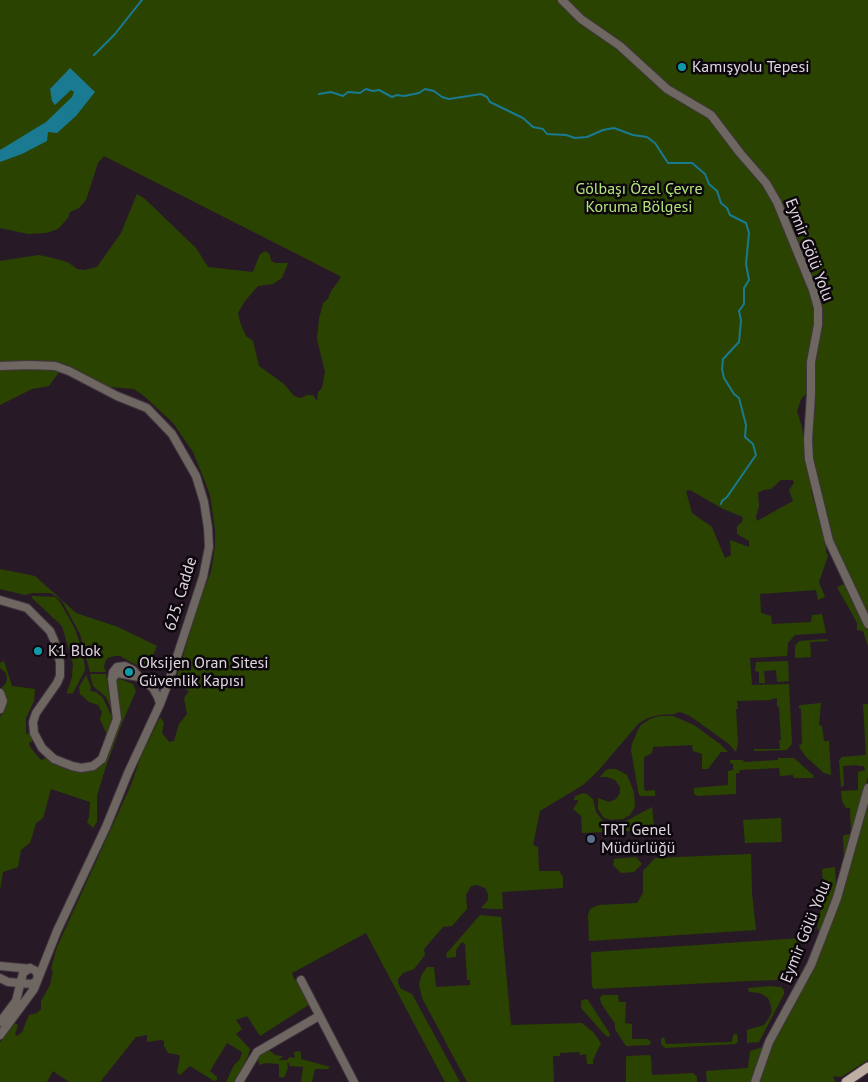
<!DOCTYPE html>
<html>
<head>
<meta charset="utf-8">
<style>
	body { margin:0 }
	canvas { display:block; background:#271a26 }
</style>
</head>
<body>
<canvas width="868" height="1082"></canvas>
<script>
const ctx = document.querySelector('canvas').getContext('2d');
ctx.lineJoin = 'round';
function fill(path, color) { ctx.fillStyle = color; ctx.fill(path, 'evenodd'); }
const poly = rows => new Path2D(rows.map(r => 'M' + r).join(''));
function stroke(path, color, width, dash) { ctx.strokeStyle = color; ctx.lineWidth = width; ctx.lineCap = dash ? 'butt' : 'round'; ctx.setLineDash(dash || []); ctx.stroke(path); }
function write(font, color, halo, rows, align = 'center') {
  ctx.font = font + ' "PT Sans",sans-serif'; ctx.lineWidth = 5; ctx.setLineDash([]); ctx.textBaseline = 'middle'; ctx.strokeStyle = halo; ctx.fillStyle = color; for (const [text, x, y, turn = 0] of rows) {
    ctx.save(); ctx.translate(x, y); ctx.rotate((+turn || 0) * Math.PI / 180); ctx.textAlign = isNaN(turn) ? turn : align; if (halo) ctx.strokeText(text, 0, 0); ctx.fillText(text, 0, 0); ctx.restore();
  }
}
fill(poly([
	[0,0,868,0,868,624,834,552,809,459,811,389,807,389,807,393,801,399,797,411,802,427,804,447,811,479,811,491,826,543,826,552,828,556,819,582,825,597,818,600,816,590,760,594,761,613,771,616,772,624,811,622,812,615,822,614,826,633,795,635,788,643,787,656,750,658,752,685,789,684,792,744,787,750,754,751,754,749,780,749,779,741,781,740,779,707,777,706,777,698,772,699,771,700,737,701,738,709,736,709,738,743,736,752,729,744,690,716,680,712,674,714,659,715,648,718,639,723,597,772,583,785,540,811,533,845,538,847,539,871,559,871,563,877,563,888,502,892,503,909,492,909,481,908,488,900,488,894,485,888,477,885,471,886,466,895,467,909,452,926,443,927,424,949,425,955,414,969,403,973,398,979,398,983,401,989,412,994,460,1082,445,1082,366,933,292,973,294,979,298,981,310,1004,260,1036,247,1016,236,1020,242,1029,236,1034,250,1049,248,1056,235,1082,226,1082,234,1065,240,1059,242,1052,227,1043,210,1071,217,1077,217,1080,214,1081,190,1066,180,1075,177,1072,180,1057,179,1055,168,1053,164,1046,164,1041,161,1040,147,1042,147,1035,136,1037,100,1082,69,1082,53,1071,47,1082,0,1082,0,1042,15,1023,18,1025,15,1035,17,1036,22,1032,29,1015,37,1013,41,1009,41,1001,50,985,53,971,51,969,57,947,131,785,141,756,160,717,164,723,162,733,169,742,174,741,179,724,187,714,184,698,189,691,175,683,200,599,211,572,215,547,215,530,210,495,204,479,193,452,173,423,144,396,134,389,109,387,90,378,65,364,49,386,32,389,0,405,0,261,39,255,61,260,69,263,77,269,84,270,97,267,121,233,137,194,145,199,196,248,208,267,253,272,260,254,266,251,270,255,271,261,276,263,288,263,282,278,273,284,258,286,245,301,238,313,241,325,246,336,253,341,259,366,284,384,294,396,301,398,307,395,313,395,317,401,318,392,322,388,325,372,317,339,319,319,323,303,328,299,331,291,340,279,340,276,104,156,98,163,86,200,79,208,70,212,68,218,58,229,46,233,28,234,0,228],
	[781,480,793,480,794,483,789,490,793,501,757,521,756,517,759,506,758,493,763,490,771,489],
	[690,490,723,509,743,517,742,522,737,526,737,534,749,541,749,547,730,540,731,555,725,558,712,527,692,513,686,491],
	[0,569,35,576,76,613,118,627,157,646,150,662,147,665,140,667,120,656,114,656,108,658,105,662,104,667,106,672,90,672,80,634,62,601,51,593,32,593,25,595,0,589],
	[847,583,868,630,868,646,863,631,857,630,857,623,851,612,837,587],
	[35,596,55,597,60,602,75,629,83,653,85,670,73,693,67,694,67,692,72,677,73,664,62,626,32,598,32,596],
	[827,639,828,641,810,642,811,657,795,658,795,646,799,641],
	[4,661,12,686,35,689,34,701,26,718,26,734,30,733,34,740,29,743,30,747,41,760,46,758,58,765,75,771,82,772,95,769,102,765,107,757,120,720,116,680,120,679,133,684,136,691,122,723,105,769,97,796,97,822,93,828,87,822,89,817,90,802,51,789,43,818,36,823,30,843,21,850,18,867,3,872,0,891,0,717,3,710,0,690,6,683,7,679,6,673,0,668,0,663],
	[788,661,789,681,777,682,776,670,764,671,765,683,759,683,759,672,755,671,756,662],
	[90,674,106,674,112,711,106,697,93,686],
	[86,675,91,687,90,691,96,692,103,698,112,717,107,735,100,719,102,712,98,705,89,702,80,694,79,687],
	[821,703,819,725,822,726,824,741,829,741,831,775,824,773,806,757,800,748,799,745,802,744,801,709,799,708,799,706,801,705],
	[863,704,868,704,868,777,846,860,844,860,843,837,844,835,851,834,850,808,846,808,842,801,841,791,858,790,858,772,865,770,864,766,858,766,857,765,843,766,844,786,841,787,839,760,842,757,866,755],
	[659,716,673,716,694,725,720,744,728,752,721,752,708,769,702,769,702,754,693,751,692,745,653,747,652,753,644,757,644,787,645,791,655,790,655,796,642,796,639,795,638,790,631,750,632,744,637,732,641,725,650,719],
	[778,758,794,758,814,776,813,778,794,778,793,775,780,776,779,768,740,770,739,773,736,773,736,794,698,796,694,794,694,788,728,785,728,771,733,770,733,764,730,763,730,760,743,760,744,762,778,760],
	[609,769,616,769,627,775,634,792,635,807,630,815,623,819,611,820,604,818,598,809,598,798,609,802,616,799,620,793,620,787,615,780,607,777,600,777,606,770],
	[868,788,868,1060,841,1077,833,1076,835,1082,759,1082,770,1048,813,968],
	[583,793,587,794,593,799,596,812,604,822,605,832,582,833,581,816,573,809,578,802,578,800,574,800,575,796],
	[652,807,654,826,652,830,611,832,610,823,626,821],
	[781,818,782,842,745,843,743,820],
	[751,854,752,893,756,930,589,941,588,915,590,909,599,905,637,903,643,893,643,871,655,858],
	[636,857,642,864,634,872,621,873,613,865,614,859],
	[835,867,836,886,835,894,820,932,817,928,824,897,822,869],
	[480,915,501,917,511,1025,582,1023,593,1032,601,1043,593,1060,593,1064,587,1064,586,1054,580,1055,579,1052,560,1053,560,1056,553,1056,554,1082,467,1082,422,998,419,984,422,974,427,967,434,967,436,987,470,985,470,980,467,980,465,944,462,942,456,950,456,957,447,958,446,954],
	[802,938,797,959,791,972,785,982,778,980,748,981,594,989,592,986,591,953,594,952],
	[770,986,781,987,784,990,784,994,759,1042,747,1043,747,1030,764,1025,769,1018,772,1011,770,1003,768,998,760,993,749,992,748,988],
	[602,995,618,995,619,1002,626,1002,625,1023,632,1024,632,1039,648,1039,651,1042,650,1045,626,1046,615,1029,615,1024,601,1003,600,998],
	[585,999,588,1000,610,1034,609,1037,606,1036,581,1008,581,1001],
	[735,1034,737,1034,738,1040,737,1043,735,1044,665,1048,661,1044,661,1039,664,1037,666,1044,732,1042,733,1035],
	[763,1047,752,1082,707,1082,706,1071,748,1068,750,1051],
	[268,1049,275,1055,281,1056,283,1057,279,1059,279,1060,287,1060,290,1057,295,1058,294,1052,299,1051,301,1053,301,1059,330,1067,328,1069,315,1069,312,1082,301,1082,303,1067,290,1066,289,1063,287,1063,288,1068,285,1076,283,1078,279,1077,279,1066,278,1064,266,1063,258,1065,259,1063,257,1058,260,1053],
	[649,1055,651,1057,652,1075,693,1073,697,1077,697,1082,626,1082,626,1057,628,1056]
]), '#2a4300');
fill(poly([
	[70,68,95,92,76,116,57,133,48,132,47,141,22,154,0,162,0,150,46,122,72,97,74,92,71,90,55,105,52,101,50,89]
]), '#1a7a91');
stroke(poly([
	[94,55,115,34,142,0],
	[319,94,331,92,343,96,348,92,360,93,366,89,373,91,379,90,392,97,397,95,404,96,419,93,425,89,434,91,442,97,449,99,481,94,487,97,490,102,523,118,533,127,543,129,547,134,566,135,575,138,587,137,603,130,614,128,633,135,647,137,655,143,668,163,692,163,705,174,709,184,717,191,721,203,727,208,730,215,746,223,749,233,746,264,749,280,744,288,744,304,739,311,741,320,739,342,723,359,722,369,724,378,734,394,739,398,746,425,745,437,753,444,756,455,727,497,722,501,721,504]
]), '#1a7a91', 2);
const minor = poly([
	[562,0,581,19,620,46,667,89,711,115,740,153,766,183,777,202,813,290,818,308,818,325,811,362,811,394,808,440,809,459,829,541,868,624],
	[0,366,29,365,55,366,69,371,117,396,147,408,172,434,196,476,204,502,208,528,209,547,203,577,170,678,160,704,128,773,106,827,57,931,34,989,0,1035],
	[0,600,27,608,50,631,54,640,60,662,60,676,57,683,36,713,33,722,34,733,42,748,54,759,72,766,81,768,93,766,102,759,117,719,112,679,113,672,117,667,125,666,133,670,139,677,153,688,158,697,160,704],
	[112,679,117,673,139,677],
	[0,693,3,701,0,709],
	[0,966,32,969,36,971,38,976,36,982,31,984,8,982,0,978],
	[301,980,354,1082],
	[0,1022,16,1001,23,973,30,968],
	[239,1082,257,1052,319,1016],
	[755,1082,769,1042,811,965,822,937,837,898,868,788]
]);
const major = poly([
	[846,1082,868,1067]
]);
stroke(minor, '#413440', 10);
stroke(major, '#413440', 11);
stroke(minor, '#6e6660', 8);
stroke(major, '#bfafa2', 9);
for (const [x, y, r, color] of [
	[682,67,5,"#0f9aa8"],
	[38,651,5,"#0f9aa8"],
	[129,672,5,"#0f9aa8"],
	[591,839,5,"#5c6f8a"]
]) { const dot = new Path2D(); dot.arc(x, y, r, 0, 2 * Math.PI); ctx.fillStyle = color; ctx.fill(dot); stroke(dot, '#0c070c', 2); }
write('16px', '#e0d6df', '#0c070c', [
	["Kamışyolu Tepesi",692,67],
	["K1 Blok",48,651],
	["Oksijen Oran Sitesi",139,663],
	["Güvenlik Kapısı",139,681],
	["TRT Genel",601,830],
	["Müdürlüğü",601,848]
], 'left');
write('16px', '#b5e47c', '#0c070c', [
	["Gölbaşı Özel Çevre",639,189],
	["Koruma Bölgesi",639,207]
]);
write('16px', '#e0d6df', '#0c070c', [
	["Eymir Gölü Yolu",809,250,69],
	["625. Cadde",181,594,-73],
	["Eymir Gölü Yolu",806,932,-68]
]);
</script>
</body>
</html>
